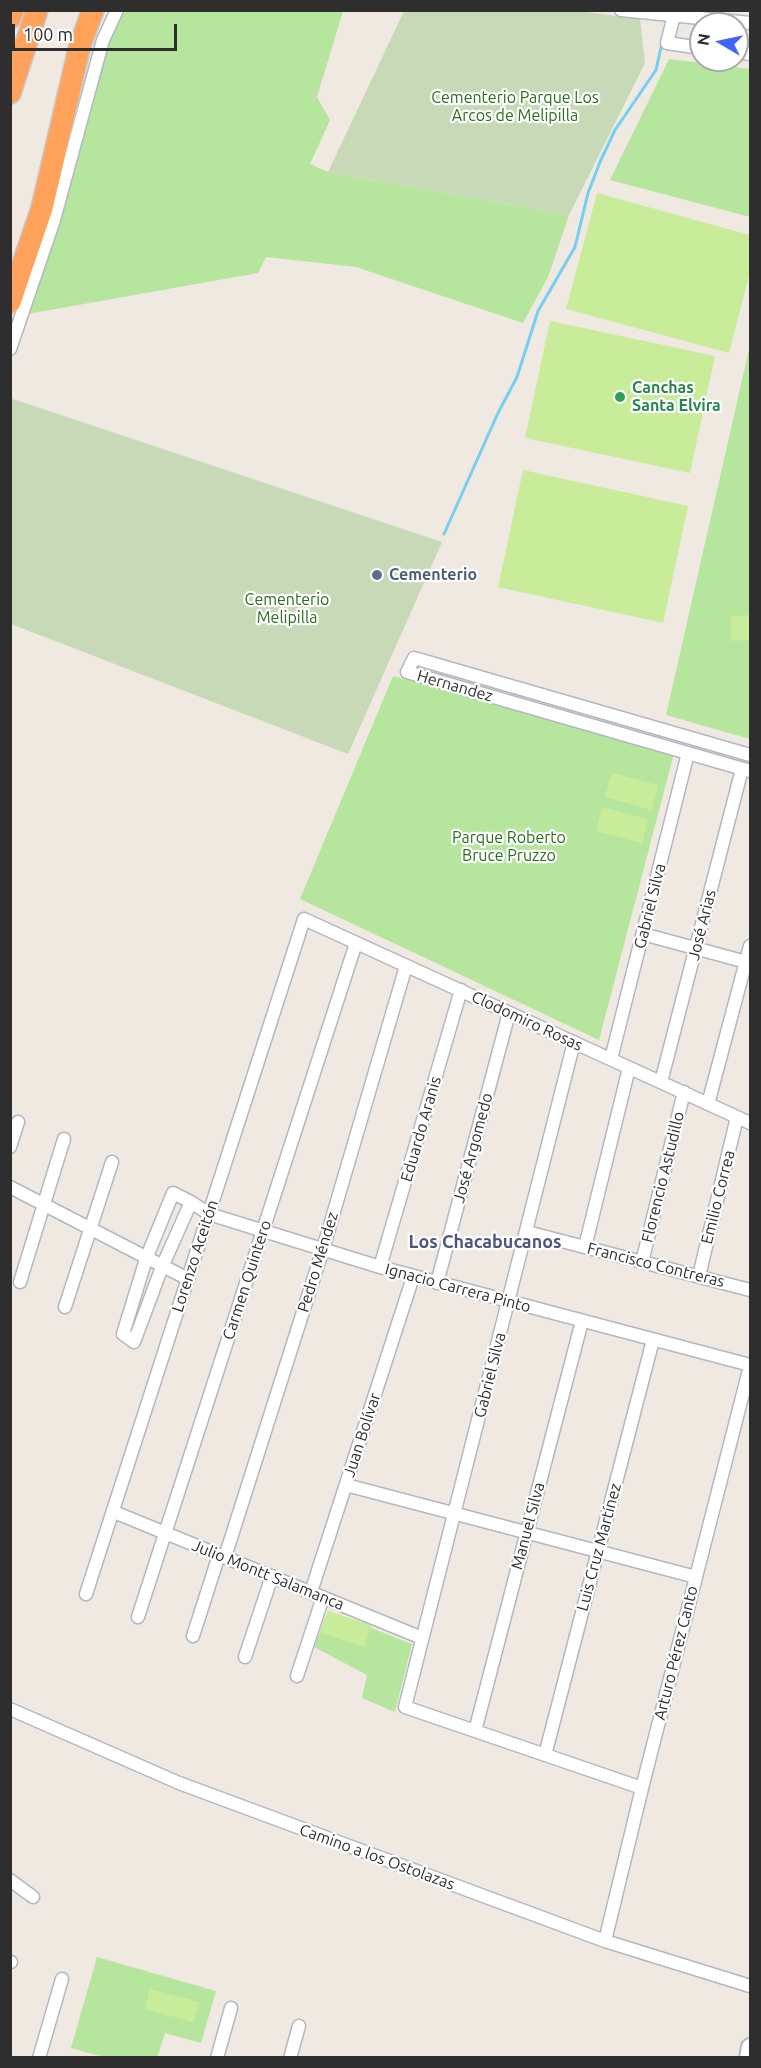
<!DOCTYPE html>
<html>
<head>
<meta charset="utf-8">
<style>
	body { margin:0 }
	#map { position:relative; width:761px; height:2068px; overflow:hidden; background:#efe9e1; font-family:Ubuntu,sans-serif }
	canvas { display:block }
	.frame { position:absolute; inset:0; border:12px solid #2e2e2e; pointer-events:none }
	.north { position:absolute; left:689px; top:12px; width:60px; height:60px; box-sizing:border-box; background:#fff; border:2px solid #ababab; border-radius:50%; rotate:279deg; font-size:16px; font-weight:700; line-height:24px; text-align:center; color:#2e2e2e }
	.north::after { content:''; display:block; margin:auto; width:21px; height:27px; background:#4264fb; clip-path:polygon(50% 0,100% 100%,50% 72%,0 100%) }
	.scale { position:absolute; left:12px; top:24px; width:165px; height:27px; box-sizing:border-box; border:3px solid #2e2e2e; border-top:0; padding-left:8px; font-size:18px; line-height:21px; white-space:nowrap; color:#2e2e2e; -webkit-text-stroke:4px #fff; paint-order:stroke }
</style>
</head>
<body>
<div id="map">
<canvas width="761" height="2068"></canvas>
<div class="frame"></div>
<div class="north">N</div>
<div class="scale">100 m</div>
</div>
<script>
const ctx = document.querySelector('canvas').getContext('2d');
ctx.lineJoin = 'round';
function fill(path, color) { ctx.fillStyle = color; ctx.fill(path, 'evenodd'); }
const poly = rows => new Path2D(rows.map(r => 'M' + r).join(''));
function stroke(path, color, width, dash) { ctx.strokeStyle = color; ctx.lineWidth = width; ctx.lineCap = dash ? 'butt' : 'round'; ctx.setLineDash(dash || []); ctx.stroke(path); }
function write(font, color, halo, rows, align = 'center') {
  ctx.font = font + ' Ubuntu,sans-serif'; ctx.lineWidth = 4.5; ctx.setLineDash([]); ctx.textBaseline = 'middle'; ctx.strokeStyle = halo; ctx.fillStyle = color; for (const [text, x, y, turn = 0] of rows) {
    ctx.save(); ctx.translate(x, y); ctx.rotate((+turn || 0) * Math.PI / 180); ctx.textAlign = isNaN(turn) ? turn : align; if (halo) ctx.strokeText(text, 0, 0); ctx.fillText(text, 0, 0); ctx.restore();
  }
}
fill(poly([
	[128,11,343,11,317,97,330,120,310,164,328,172,569,215,548,277,523,323,356,267,266,257,258,273,22,315,96,69,120,15],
	[669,59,750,69,750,217,610,180],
	[750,345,750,739,666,715],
	[393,676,674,753,599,1040,300,899],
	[328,1611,412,1644,395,1712,362,1698,367,1675,314,1647],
	[97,1957,216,1991,201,2043,165,2033,157,2058,104,2057,71,2048]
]), '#b6e59e');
fill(poly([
	[579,11,640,19,645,63,569,215,328,172,404,11],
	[10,398,442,542,348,754,11,624]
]), '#c8d9b8');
fill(poly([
	[597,193,750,235,750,272,729,353,566,309],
	[550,321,715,356,690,473,525,438],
	[523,470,688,506,663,623,498,587],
	[750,615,750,640,731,641,731,616],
	[612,773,658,785,652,810,605,797],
	[602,807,648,819,642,843,596,831],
	[328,1611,371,1625,364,1647,321,1633],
	[150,1989,199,2002,193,2022,145,2009]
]), '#c9ec9a');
stroke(poly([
	[444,534,498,413,517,377,538,311,575,247,588,193,600,162,615,130,656,70,662,43]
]), '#75cff0', 3);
const street = poly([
	[621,10,750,23],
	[675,11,667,43,701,48],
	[737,52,750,54],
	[10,349,54,220,103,40,117,10],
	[750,755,414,658,407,672,750,771],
	[643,934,750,963],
	[574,1042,405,1707,642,1788],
	[611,1059,688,753],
	[661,1082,742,769],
	[708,1104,750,946],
	[10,1147,18,1122],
	[10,1187,188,1279],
	[191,1202,162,1267,134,1342,123,1334,146,1259,173,1193,191,1202,209,1214,380,1267,750,1365],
	[527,1232,750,1290],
	[585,1247,629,1068],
	[642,1262,684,1092],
	[380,1267,461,990],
	[699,1276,737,1117],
	[20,1282,64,1139],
	[437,1283,509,1013],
	[65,1307,112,1162],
	[346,1485,696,1577],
	[114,1512,422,1638],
	[225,1557,323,1249,406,966],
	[311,1592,413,1277],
	[86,1594,304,919,750,1123],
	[138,1617,356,943],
	[193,1636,219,1555],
	[245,1657,272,1576],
	[297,1676,323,1597],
	[10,1709,179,1783,605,1941,750,1986],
	[475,1731,582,1321],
	[545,1755,653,1340],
	[10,1880,33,1897],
	[605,1941,642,1788,750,1366],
	[10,1962,11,1962],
	[39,2058,62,1979],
	[217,2058,231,2008],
	[290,2058,299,2026]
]);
const secondary = poly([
	[748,2058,750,2047]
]);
const highway = poly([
	[10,18,13,10],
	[10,93,37,10],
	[10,302,42,208,80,45,93,10]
]);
stroke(street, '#b4b7c1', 15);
stroke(secondary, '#b4b7c1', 20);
stroke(highway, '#c9c9c9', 24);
stroke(street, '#fff', 12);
stroke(secondary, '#fff', 16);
stroke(highway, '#ffa35c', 21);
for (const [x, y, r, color] of [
	[620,397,6,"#2e9e5b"],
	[377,575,6,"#5c6f8a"]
]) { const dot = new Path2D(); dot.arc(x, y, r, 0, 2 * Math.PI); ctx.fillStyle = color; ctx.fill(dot); stroke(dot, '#fff', 2); }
write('16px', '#2c6e1b', '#fff', [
	["Cementerio Parque Los",515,98],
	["Arcos de Melipilla",515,116],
	["Cementerio",287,600],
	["Melipilla",287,618],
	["Parque Roberto",509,838],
	["Bruce Pruzzo",509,856]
]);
write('bold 16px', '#27864d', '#fff', [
	["Canchas",632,388],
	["Santa Elvira",632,406]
], 'left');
write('bold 16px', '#4e5e75', '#fff', [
	["Cementerio",389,575]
], 'left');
write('16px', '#2e2e2e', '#fff', [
	["Hernandez",455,686,16],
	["Gabriel Silva",650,906,-76],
	["José Arias",702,925,-76],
	["Clodomiro Rosas",527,1021,25],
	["Eduardo Aranis",421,1129,-74],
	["José Argomedo",473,1148,-75],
	["Florencio Astudillo",663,1177,-76],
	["Emilio Correa",718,1197,-76],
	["Lorenzo Aceitón",195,1256,-72],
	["Pedro Méndez",318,1262,-73],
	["Francisco Contreras",656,1265,14],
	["Carmen Quintero",247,1280,-72],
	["Ignacio Carrera Pinto",458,1288,15],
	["Gabriel Silva",490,1375,-76],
	["Juan Bolívar",362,1435,-72],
	["Manuel Silva",528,1526,-75],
	["Luis Cruz Martínez",599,1547,-75],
	["Julio Montt Salamanca",268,1575,22],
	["Arturo Pérez Canto",676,1653,-76],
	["Camino a los Ostolazas",377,1857,20]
]);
write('bold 18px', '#4d5680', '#fff', [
	["Los Chacabucanos",485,1242]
]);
</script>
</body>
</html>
